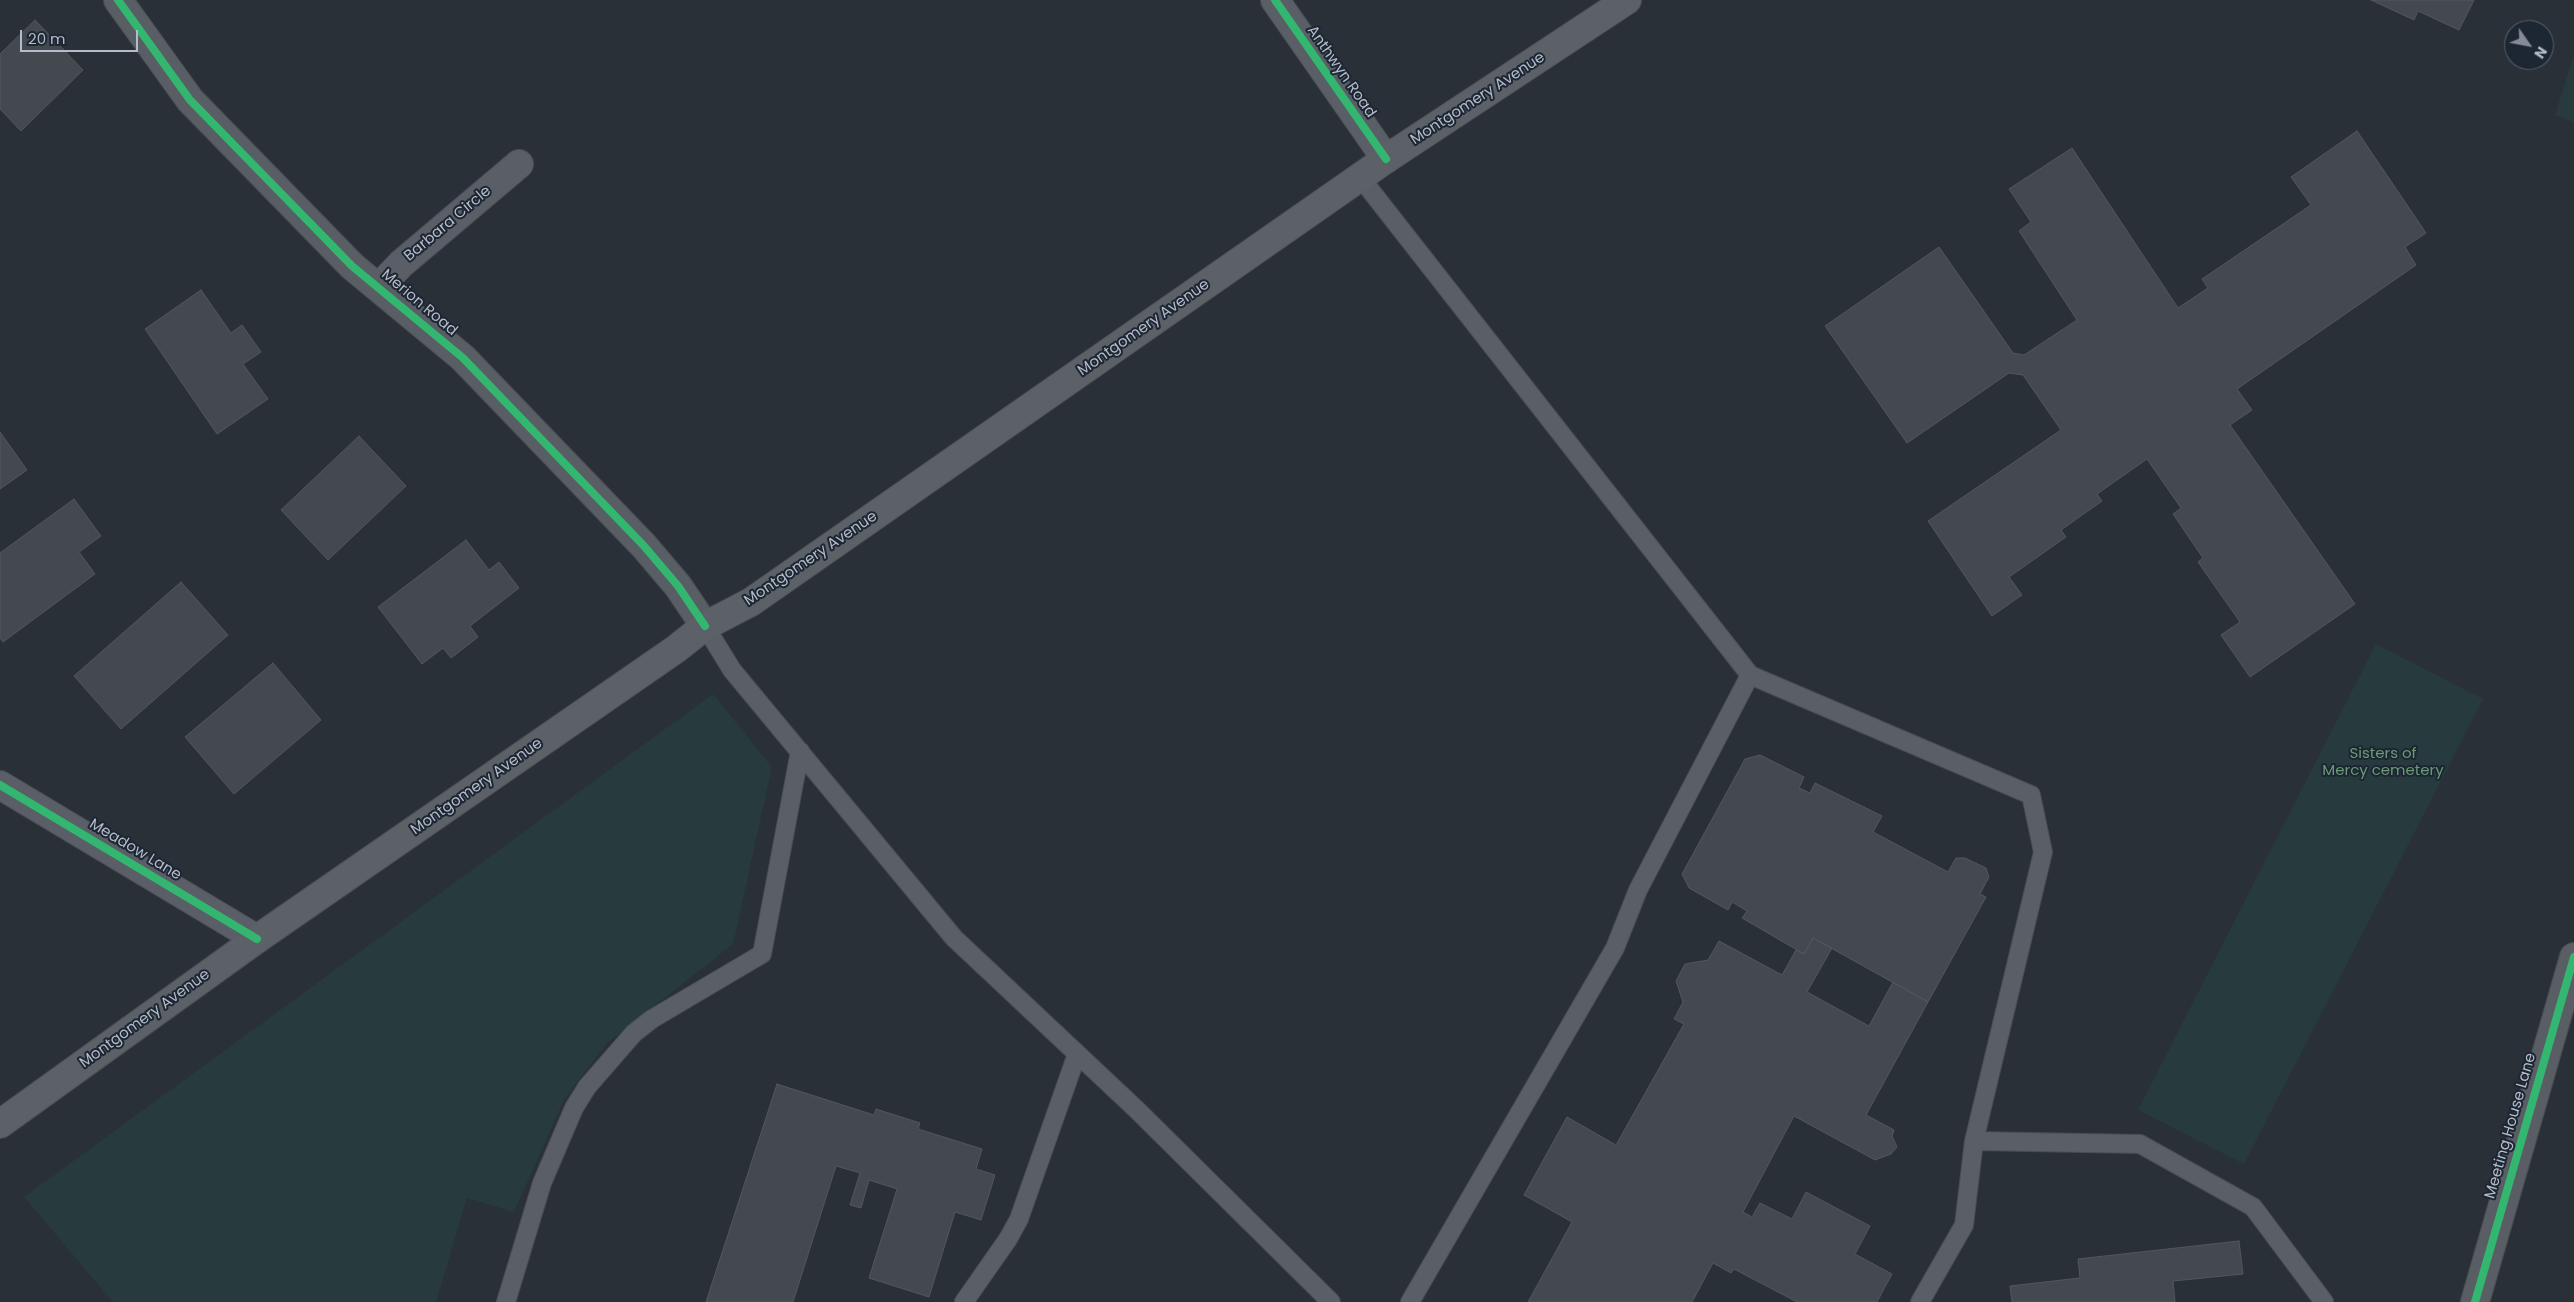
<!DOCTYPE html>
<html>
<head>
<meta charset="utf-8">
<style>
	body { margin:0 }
	#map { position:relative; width:2574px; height:1302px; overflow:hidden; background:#2a3038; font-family:Poppins,sans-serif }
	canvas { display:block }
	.north { position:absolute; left:2504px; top:20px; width:50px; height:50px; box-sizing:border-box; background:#1d2633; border:1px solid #59626f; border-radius:50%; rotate:123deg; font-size:14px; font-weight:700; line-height:20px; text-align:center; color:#b4bcc9 }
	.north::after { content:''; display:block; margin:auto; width:18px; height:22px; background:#848b96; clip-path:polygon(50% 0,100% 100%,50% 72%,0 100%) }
	.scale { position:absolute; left:20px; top:30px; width:118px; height:22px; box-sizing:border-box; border:2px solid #b4bcc9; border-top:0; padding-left:6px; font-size:15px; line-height:18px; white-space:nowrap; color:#b4bcc9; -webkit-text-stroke:4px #1d2633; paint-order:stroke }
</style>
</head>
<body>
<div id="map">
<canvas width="2574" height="1302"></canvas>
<div class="north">N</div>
<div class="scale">20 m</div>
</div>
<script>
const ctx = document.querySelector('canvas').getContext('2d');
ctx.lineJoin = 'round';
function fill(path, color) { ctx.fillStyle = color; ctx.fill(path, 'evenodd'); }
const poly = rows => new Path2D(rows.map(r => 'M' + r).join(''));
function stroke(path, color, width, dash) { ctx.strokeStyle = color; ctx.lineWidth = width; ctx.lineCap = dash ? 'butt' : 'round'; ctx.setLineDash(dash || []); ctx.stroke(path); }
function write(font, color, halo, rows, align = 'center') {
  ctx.font = font + ' Poppins,sans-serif'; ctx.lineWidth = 4; ctx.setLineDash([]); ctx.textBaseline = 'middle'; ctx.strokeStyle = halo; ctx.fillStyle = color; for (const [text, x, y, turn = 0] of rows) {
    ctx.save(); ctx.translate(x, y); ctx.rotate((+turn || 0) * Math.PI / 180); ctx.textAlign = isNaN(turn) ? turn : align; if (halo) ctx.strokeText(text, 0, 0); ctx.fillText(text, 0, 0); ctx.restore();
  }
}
fill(poly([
	[2574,54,2574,122,2555,115],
	[2376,644,2483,699,2244,1164,2138,1110],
	[713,694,772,767,733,944,606,1044,564,1100,514,1212,467,1198,436,1302,113,1302,24,1197]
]), '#273a3e');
const building = poly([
	[2371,0,2474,0,2459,30,2418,11,2414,20,2371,0],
	[35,20,83,70,21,131,0,109,0,54,35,20],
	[2357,131,2426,233,2405,247,2416,265,2237,389,2252,410,2230,425,2355,604,2250,677,2221,635,2240,622,2198,562,2203,558,2173,514,2181,508,2147,459,2097,494,2102,501,2061,530,2066,537,2009,577,2022,595,1992,616,1928,521,2061,430,2023,375,2009,373,1907,443,1825,326,1939,247,2013,353,2024,355,2077,320,2019,231,2031,222,2009,189,2072,148,2178,308,2208,288,2202,279,2311,205,2291,177,2357,131],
	[201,290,231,333,242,325,261,352,243,364,268,399,217,434,145,329,201,290],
	[0,432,27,470,0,489,0,432],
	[359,436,406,486,328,560,281,510,359,436],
	[74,499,101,536,79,552,95,574,3,642,0,638,0,553,74,499],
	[466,540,489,570,499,562,519,588,470,626,478,637,451,658,443,648,422,664,378,607,466,540],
	[181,582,228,635,121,729,74,676,181,582],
	[273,663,321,720,234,794,185,737,273,663],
	[1760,755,1804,777,1799,788,1810,793,1815,783,1882,816,1873,832,1948,872,1956,858,1965,858,1986,868,1989,877,1980,894,1986,897,1928,1002,1813,938,1804,954,1742,918,1747,911,1732,902,1728,910,1689,888,1682,874,1745,759,1760,755],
	[1813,938,1832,948,1807,992,1869,1026,1893,982,1928,1002,1866,1115,1894,1130,1892,1136,1897,1147,1891,1154,1875,1160,1794,1116,1743,1212,1752,1217,1760,1203,1792,1219,1806,1192,1870,1226,1855,1254,1892,1274,1877,1302,1797,1302,1734,1269,1731,1273,1713,1263,1692,1302,1528,1302,1572,1222,1524,1195,1567,1117,1616,1145,1684,1024,1674,1019,1683,1002,1676,981,1685,964,1708,960,1719,941,1782,975,1796,950,1804,954,1813,938],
	[777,1084,874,1115,876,1109,920,1123,918,1129,982,1149,976,1169,995,1175,981,1220,955,1212,929,1297,869,1278,897,1189,869,1180,861,1208,850,1205,860,1173,836,1166,793,1302,706,1302,777,1084],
	[2239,1241,2243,1274,2173,1281,2175,1302,2012,1302,2010,1286,2080,1278,2078,1259,2239,1241]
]);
fill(building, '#444950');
stroke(building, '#52575f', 1);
const lane = poly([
	[1360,177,1750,675],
	[705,626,732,670,954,938,1136,1109,1331,1302],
	[1974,1141,2140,1144,2253,1207,2324,1302],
	[506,1302,542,1183,574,1108,587,1087,634,1033,652,1019,762,954,800,751],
	[964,1302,1008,1239,1019,1219,1077,1054],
	[1410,1302,1615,948,1638,890,1750,675,2031,795,2043,852,1974,1141,1964,1225,1920,1302]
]);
const street = poly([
	[1275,0,1386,159],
	[379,287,401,264,519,164],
	[0,785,257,939]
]);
const secondary = poly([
	[118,0,190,100,352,266,463,358,644,546,678,586,705,626],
	[2475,1302,2574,957]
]);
const primary = poly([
	[0,1124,257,939,676,649,705,626,751,602,1386,159,1627,0]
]);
stroke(lane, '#484c53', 20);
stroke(street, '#484c53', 30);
stroke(secondary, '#484c53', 30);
stroke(primary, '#484c55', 30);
stroke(lane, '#5a5e66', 18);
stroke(street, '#5a5e66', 28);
stroke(secondary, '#595d64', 28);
stroke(primary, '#5c6168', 28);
stroke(poly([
	[118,0,190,100,352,266,463,358,644,546,678,586,705,626],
	[1275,0,1386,159],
	[0,785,257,939],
	[2475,1302,2574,957]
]), '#33b770', 8);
write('15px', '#b4bcc9', '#1d2633', [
	["Anthwyn Road",1341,72,55],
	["Montgomery Avenue",1478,99,-33],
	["Barbara Circle",448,224,-40],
	["Merion Road",419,303,40],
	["Montgomery Avenue",1144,328,-35],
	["Montgomery Avenue",811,559,-34],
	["Montgomery Avenue",477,787,-35],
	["Meadow Lane",135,850,31],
	["Montgomery Avenue",145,1019,-36],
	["Meeting House Lane",2511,1126,-74]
]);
write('15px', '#6b9a76', '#1d2633', [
	["Sisters of",2383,754],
	["Mercy cemetery",2383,771]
]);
</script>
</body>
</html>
